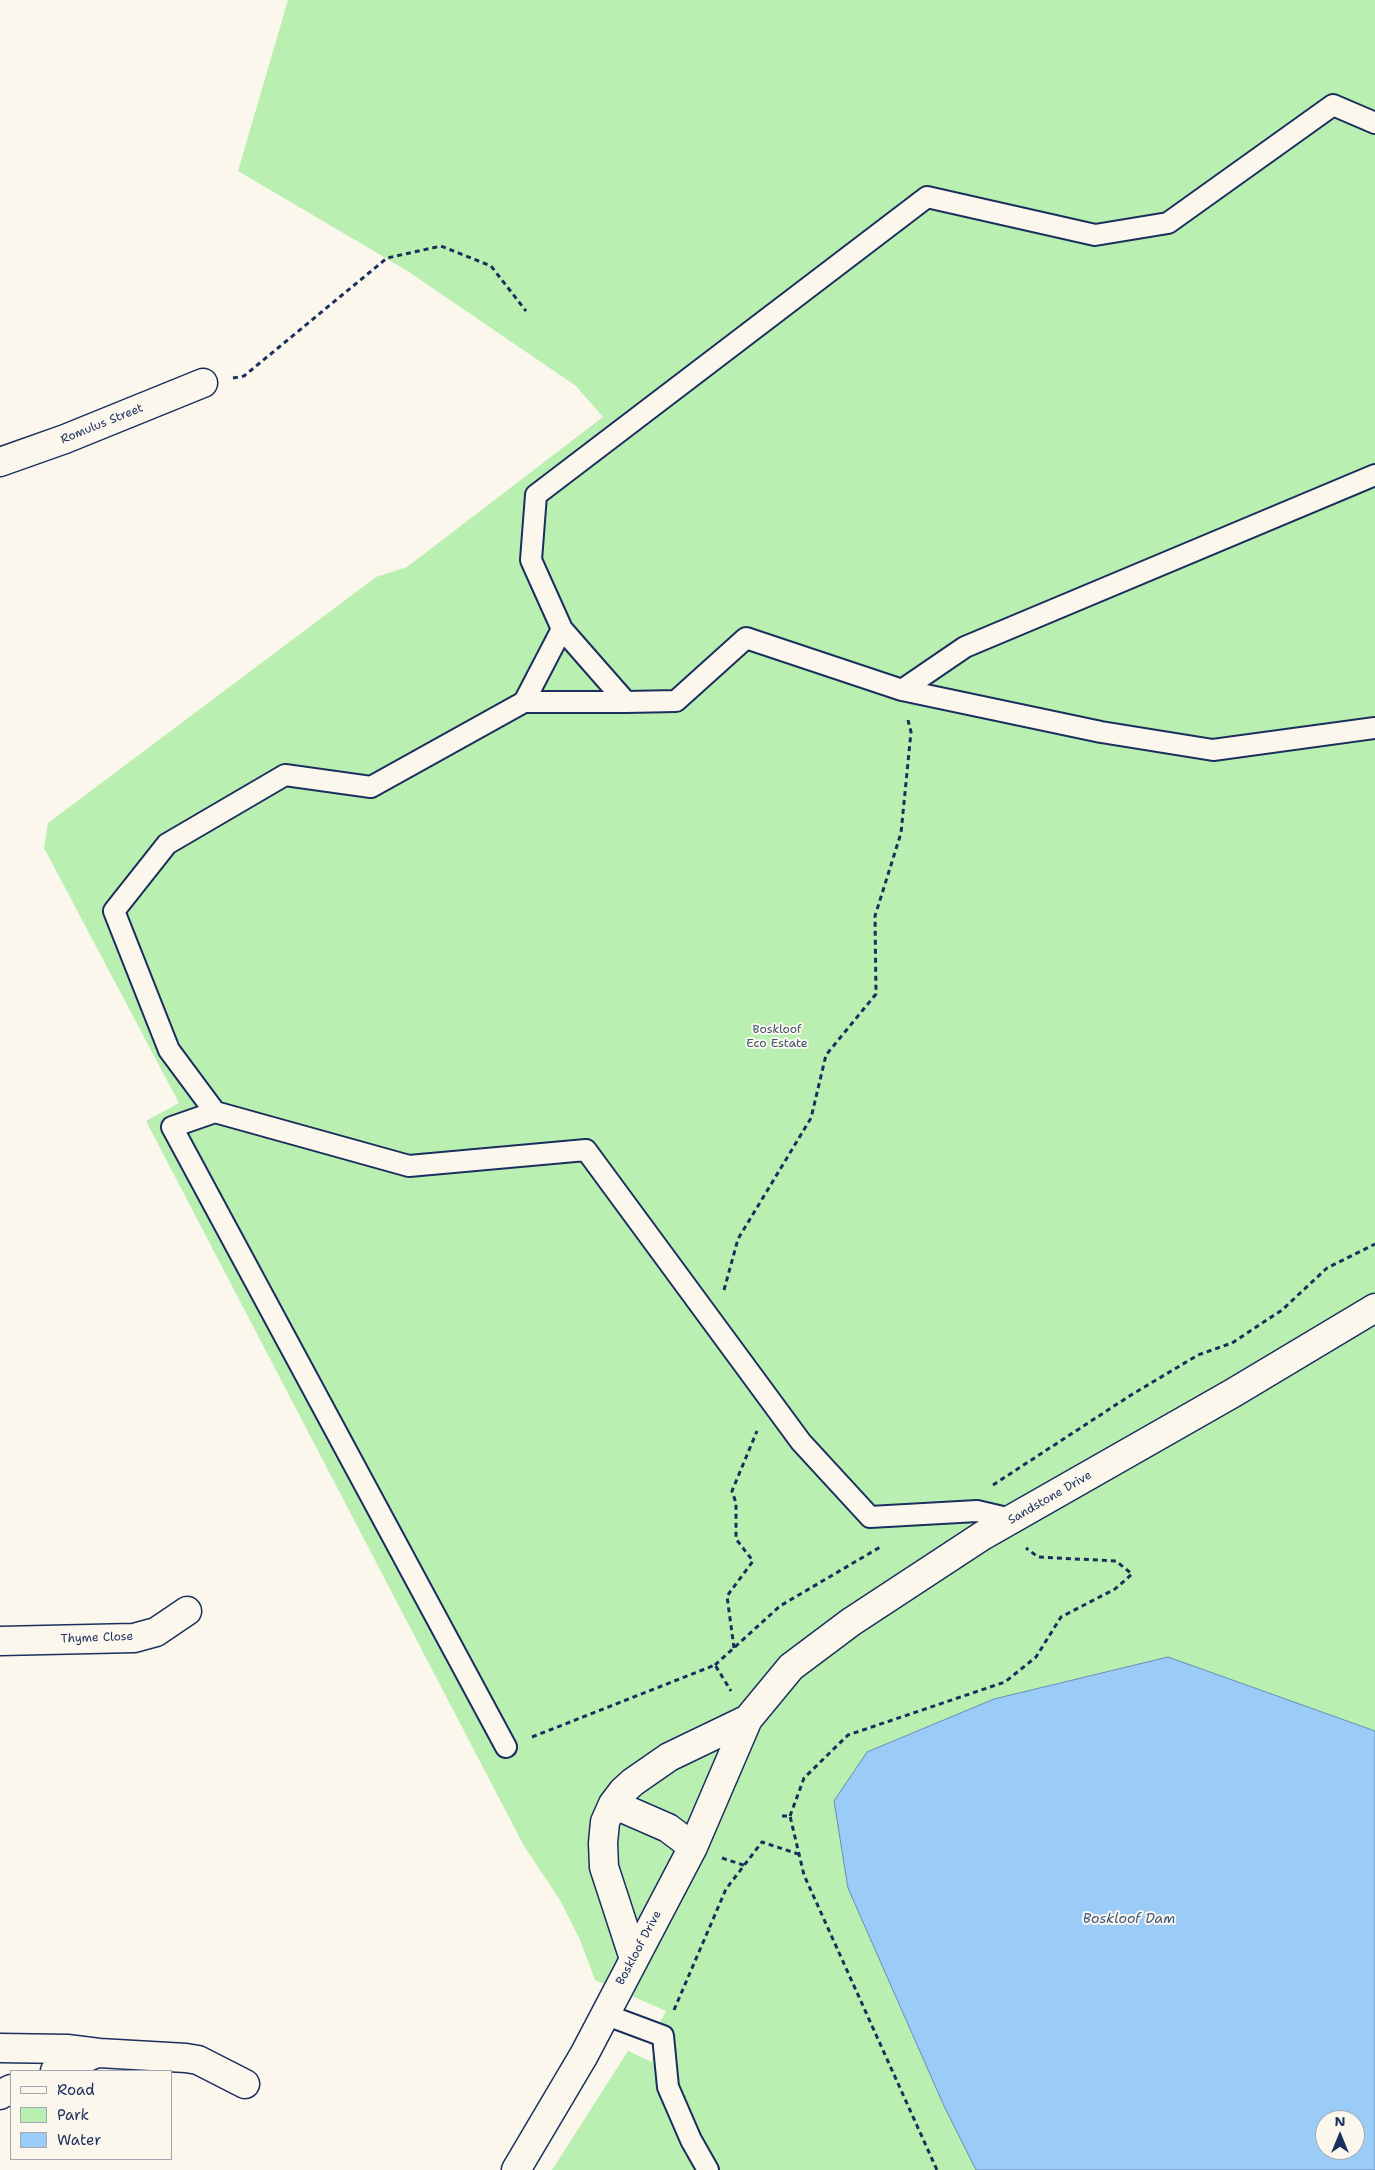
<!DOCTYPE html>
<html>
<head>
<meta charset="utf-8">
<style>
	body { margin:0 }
	#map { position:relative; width:1375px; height:2170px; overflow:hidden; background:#fbf7ec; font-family:"Shantell Sans",sans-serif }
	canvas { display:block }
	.legend { position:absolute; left:10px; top:2070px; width:162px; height:90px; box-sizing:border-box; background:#fbf7ec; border:1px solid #a1a7b3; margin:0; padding:6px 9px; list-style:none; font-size:15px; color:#1b2f5e }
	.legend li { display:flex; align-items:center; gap:10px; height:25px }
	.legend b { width:25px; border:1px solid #a1a7b3 }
	.north { position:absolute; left:1315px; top:2110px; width:50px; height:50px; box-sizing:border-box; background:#fbf7ec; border:1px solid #a1a7b3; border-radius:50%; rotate:0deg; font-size:14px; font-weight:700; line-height:20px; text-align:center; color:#1b2f5e }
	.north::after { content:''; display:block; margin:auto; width:18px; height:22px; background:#1b2f5e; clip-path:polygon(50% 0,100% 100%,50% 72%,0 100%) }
</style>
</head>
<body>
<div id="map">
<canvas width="1375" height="2170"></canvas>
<ul class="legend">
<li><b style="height:6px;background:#fbf7ec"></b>Road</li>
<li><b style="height:14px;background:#b9efb1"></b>Park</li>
<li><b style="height:14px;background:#9bccf7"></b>Water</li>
</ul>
<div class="north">N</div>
</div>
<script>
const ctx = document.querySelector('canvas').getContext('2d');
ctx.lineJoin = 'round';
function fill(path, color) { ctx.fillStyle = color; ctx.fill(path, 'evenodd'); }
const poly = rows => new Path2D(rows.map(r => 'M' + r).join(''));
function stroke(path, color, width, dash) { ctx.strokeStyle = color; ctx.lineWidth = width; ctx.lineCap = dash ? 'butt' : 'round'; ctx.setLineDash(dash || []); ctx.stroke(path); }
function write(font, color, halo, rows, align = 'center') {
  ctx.font = font + ' "Shantell Sans",sans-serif'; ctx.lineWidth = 4; ctx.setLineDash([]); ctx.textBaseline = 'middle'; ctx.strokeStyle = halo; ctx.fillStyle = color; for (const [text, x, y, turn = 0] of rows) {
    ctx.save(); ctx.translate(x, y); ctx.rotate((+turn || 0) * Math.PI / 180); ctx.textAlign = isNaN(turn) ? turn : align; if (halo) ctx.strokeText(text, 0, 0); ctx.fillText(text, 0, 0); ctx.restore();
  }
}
fill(poly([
	[288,0,1375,0,1375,2170,552,2170,628,2051,652,2062,655,2032,666,2011,595,1980,580,1940,560,1900,524,1846,146,1121,179,1103,44,848,48,823,376,577,407,567,603,417,576,386,406,270,238,171],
	[1325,2120,1355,2120,1355,2150,1325,2150]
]), '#b9efb1');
const water = poly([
	[1168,1657,1375,1731,1375,2170,976,2170,944,2106,848,1888,834,1801,867,1752,994,1699,1168,1657],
	[1325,2120,1355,2120,1355,2150,1325,2150,1325,2120]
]);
fill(water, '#9bccf7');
stroke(water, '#688dba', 1);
const lane = poly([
	[562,629,524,702,626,702,562,629,531,560,536,495,927,197,1095,235,1168,223,1333,105,1375,123],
	[902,690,1101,732,1213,750,1375,728],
	[524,702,371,787,285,775,167,844,114,911,169,1050,215,1112,409,1166,586,1150,801,1442,870,1517,977,1511,1011,1519],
	[626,702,676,701,746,638,902,690,965,647,1375,475],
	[215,1112,172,1127,506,1747],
	[604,2014,663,2036,668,2087,691,2140,708,2170]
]);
const street = poly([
	[0,462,65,439,203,383],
	[0,1641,134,1638,156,1632,187,1611],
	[613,1804,668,1828,693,1847],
	[634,1959,604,1867,603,1843,605,1822,613,1804,623,1791,633,1782,669,1757,748,1719],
	[0,2048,67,2049,99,2053,186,2058,198,2060,245,2084],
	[55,2071,97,2053],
	[0,2095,11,2089],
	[516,2170,584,2055,693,1847,748,1719,791,1667,851,1622,982,1536,1233,1393,1375,1308]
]);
stroke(lane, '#1b2f5e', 24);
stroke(street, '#1b2f5e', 31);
stroke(poly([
	[233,378,244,376,387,258,441,246,491,266,526,311],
	[724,1290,738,1239,811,1118,826,1055,876,994,875,916,901,833,911,732,908,720],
	[993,1485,1131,1395,1198,1355,1232,1343,1282,1310,1327,1268,1375,1244],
	[734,1648,727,1596,753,1561,736,1539,736,1503,732,1491,757,1431],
	[715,1665,780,1606,882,1546],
	[532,1737,715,1665,731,1691],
	[782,1816,790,1816,804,1875,937,2170],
	[790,1816,804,1778,848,1735,1005,1682,1036,1657,1061,1617,1115,1589,1132,1574,1116,1561,1038,1557,1026,1548],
	[722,1858,746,1866],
	[674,2010,726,1889,762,1842,798,1854]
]), '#1b2f5e', 3, [5, 4]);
stroke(lane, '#fbf7ec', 20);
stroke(street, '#fbf7ec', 28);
write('12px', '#1b2f5e', '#fbf7ec', [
	["Romulus Street",102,424,-22],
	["Sandstone Drive",1050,1498,-30],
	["Thyme Close",97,1638,-2],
	["Boskloof Drive",639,1948,-62]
]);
write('12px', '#3b556f', '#fbf7ec', [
	["Boskloof",777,1030],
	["Eco Estate",777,1044]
]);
write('italic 14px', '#3b5684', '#fbf7ec', [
	["Boskloof Dam",1129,1919]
]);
</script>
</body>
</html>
